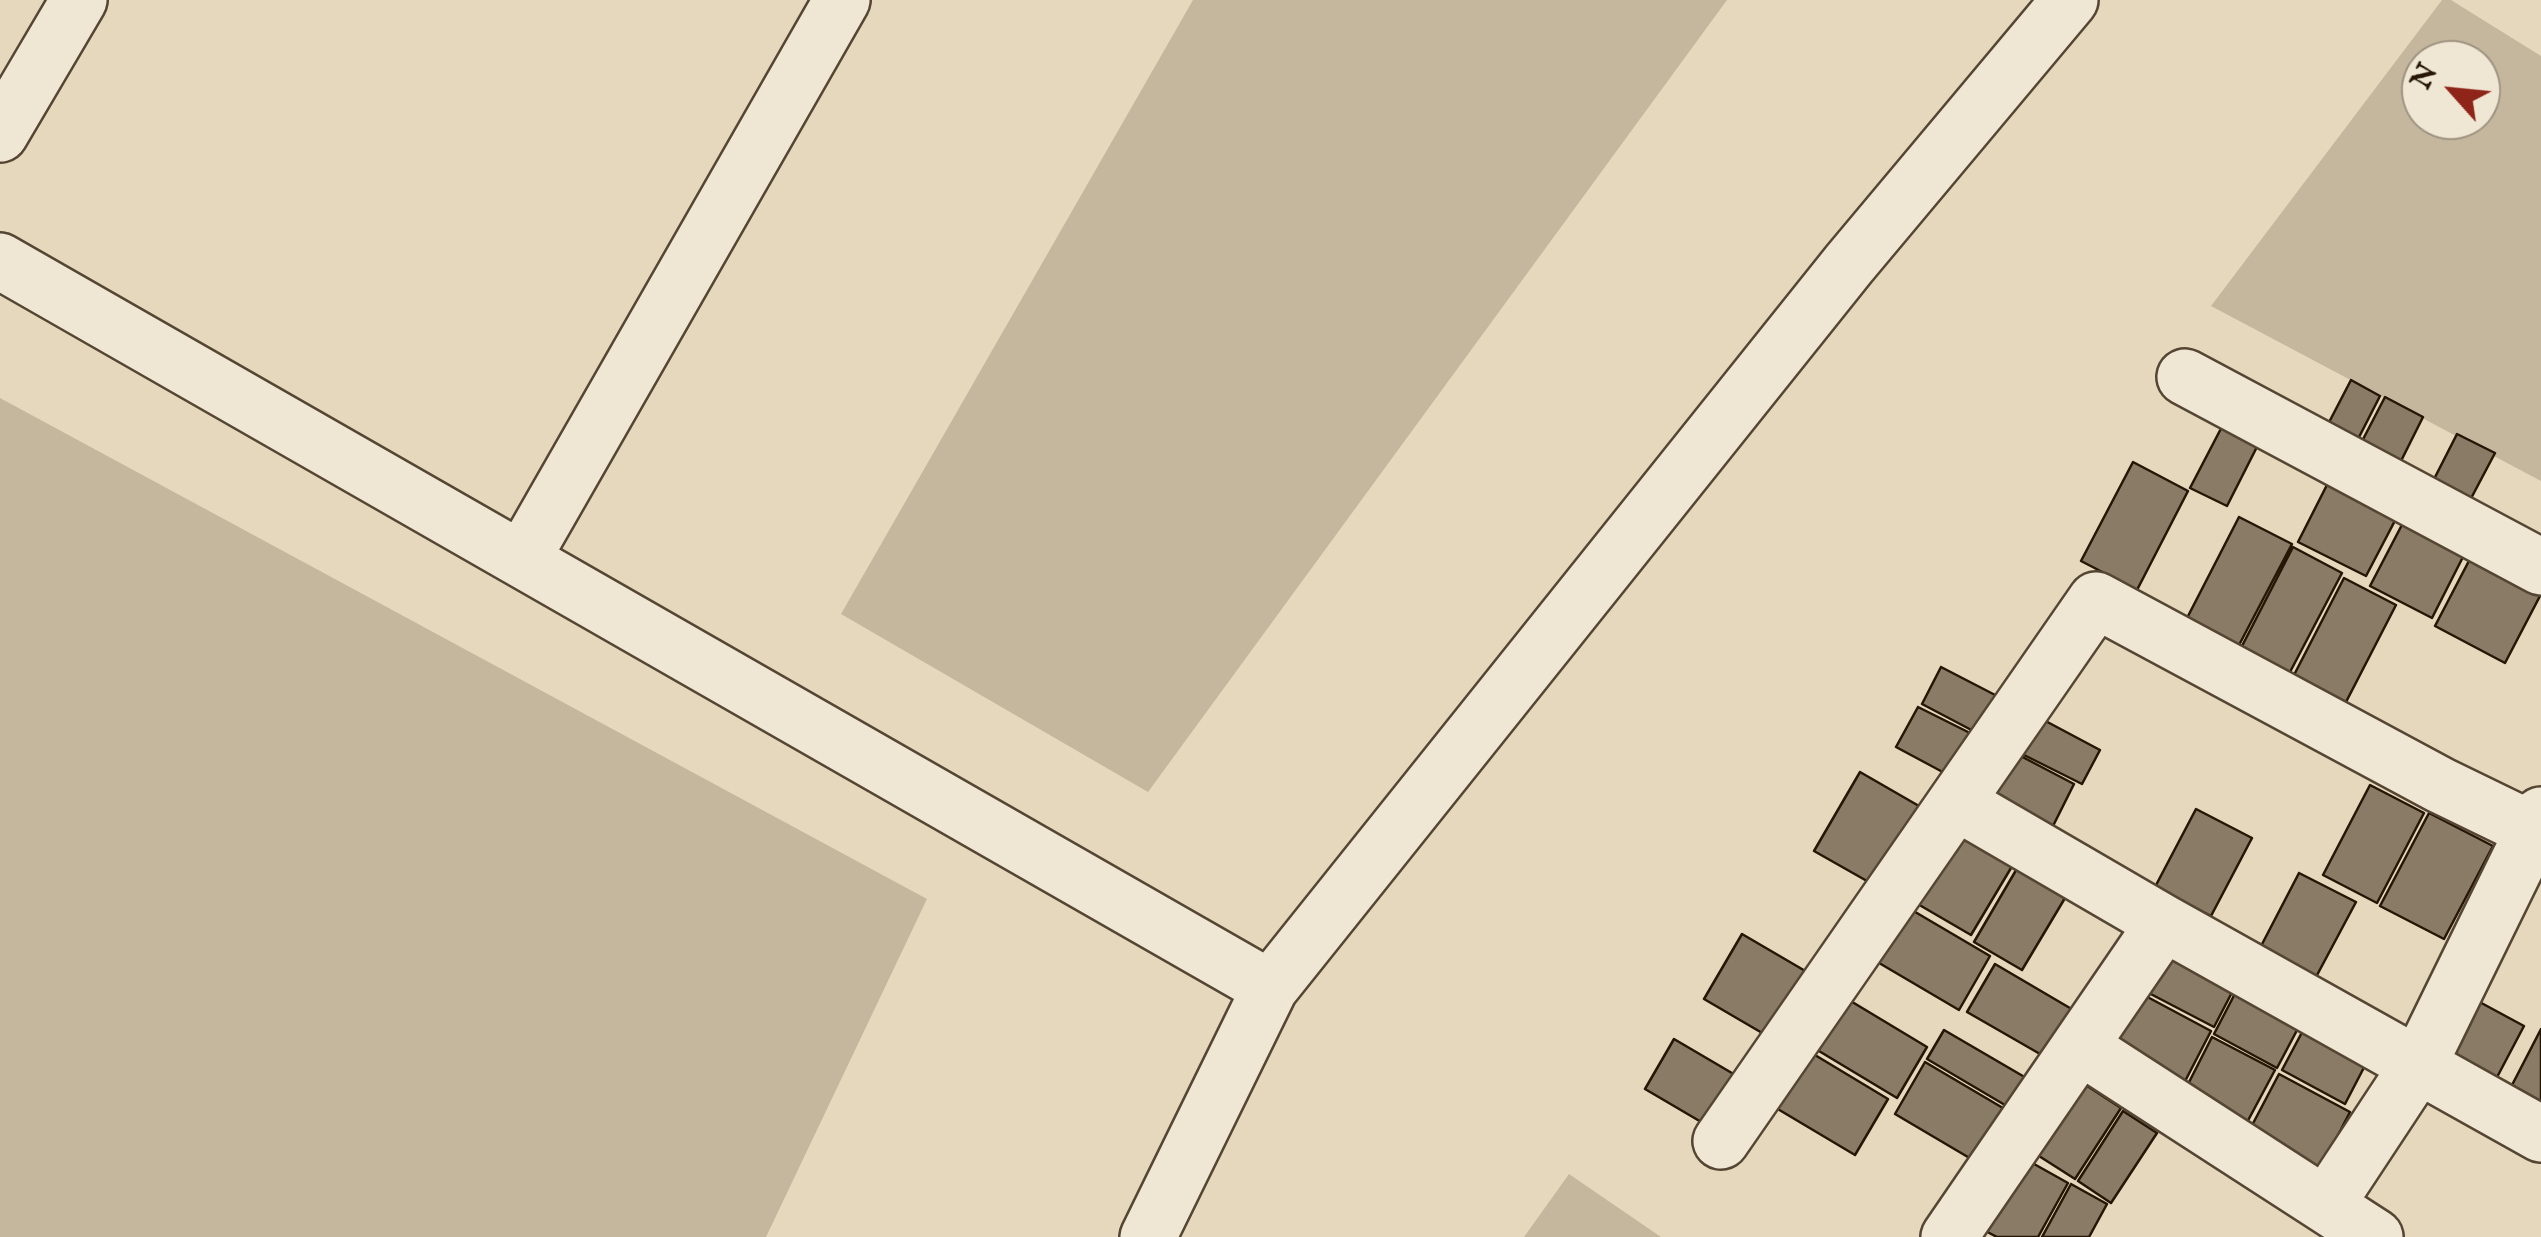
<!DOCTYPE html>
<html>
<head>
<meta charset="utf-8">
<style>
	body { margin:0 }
	#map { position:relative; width:2541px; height:1237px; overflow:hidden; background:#e6d8bd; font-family:"IM FELL English",serif }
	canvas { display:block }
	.north { position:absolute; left:2401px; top:40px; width:100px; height:100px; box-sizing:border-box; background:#efe6d4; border:2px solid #9e9381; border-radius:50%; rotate:297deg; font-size:28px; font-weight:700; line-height:40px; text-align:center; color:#251605 }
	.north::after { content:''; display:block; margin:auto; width:35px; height:45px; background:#8f2418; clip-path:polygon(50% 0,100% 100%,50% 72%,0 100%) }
</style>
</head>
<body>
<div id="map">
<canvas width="2541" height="1237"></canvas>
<div class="north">N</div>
</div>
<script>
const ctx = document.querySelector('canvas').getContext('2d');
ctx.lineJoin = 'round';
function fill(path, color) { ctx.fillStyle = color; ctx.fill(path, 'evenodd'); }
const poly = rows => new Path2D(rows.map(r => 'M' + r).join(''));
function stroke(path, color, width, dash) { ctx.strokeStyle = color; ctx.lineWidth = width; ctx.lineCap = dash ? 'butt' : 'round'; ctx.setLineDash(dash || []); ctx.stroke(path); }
fill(poly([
	[1193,0,1727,0,1148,792,841,614],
	[2442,0,2451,0,2541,56,2541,481,2211,306],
	[2421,60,2481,60,2481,120,2421,120],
	[0,398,927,899,766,1237,0,1237],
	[1569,1174,1661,1237,1524,1237]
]), '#c5b79e');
const building = poly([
	[2351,380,2380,396,2355,445,2325,430,2351,380],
	[2385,397,2423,417,2398,467,2359,447,2385,397],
	[2227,417,2263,435,2227,506,2190,488,2227,417],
	[2457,434,2495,453,2467,506,2430,487,2457,434],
	[2133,462,2188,491,2137,590,2081,561,2133,462],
	[2331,477,2399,513,2366,576,2298,542,2331,477],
	[2239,517,2292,544,2238,647,2186,620,2239,517],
	[2405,519,2466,551,2432,618,2370,586,2405,519],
	[2293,547,2342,573,2290,672,2241,648,2293,547],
	[2471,557,2541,594,2505,663,2435,626,2471,557],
	[2344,578,2396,605,2346,702,2294,675,2344,578],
	[1941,667,1999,697,1979,734,1922,704,1941,667],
	[1918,707,1974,735,1952,777,1896,747,1918,707],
	[2038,717,2100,750,2082,784,2020,753,2038,717],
	[2013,752,2074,784,2051,830,1989,797,2013,752],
	[1860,772,1919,806,1874,885,1814,851,1860,772],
	[2370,785,2424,813,2377,903,2323,875,2370,785],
	[2196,809,2252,838,2211,916,2155,887,2196,809],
	[2429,813,2493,846,2444,939,2380,906,2429,813],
	[1959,830,2014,863,1971,935,1916,903,1959,830],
	[2022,860,2071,888,2022,970,1974,942,2022,860],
	[2299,873,2356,902,2316,977,2260,948,2299,873],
	[1905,906,1990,956,1959,1010,1874,960,1905,906],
	[1742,934,1807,972,1769,1037,1704,999,1742,934],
	[2169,940,2240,977,2214,1027,2143,990,2169,940],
	[1995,964,2075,1011,2047,1058,1967,1012,1995,964],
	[2240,984,2304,1017,2277,1068,2214,1034,2240,984],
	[2140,993,2211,1031,2181,1089,2109,1051,2140,993],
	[1839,994,1927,1047,1897,1098,1809,1045,1839,994],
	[2474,999,2524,1026,2495,1081,2444,1055,2474,999],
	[2308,1021,2371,1054,2345,1104,2282,1070,2308,1021],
	[2541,1029,2541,1103,2511,1087,2541,1029],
	[1944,1030,2028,1079,2010,1108,1927,1059,1944,1030],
	[2212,1037,2275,1070,2244,1128,2182,1096,2212,1037],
	[1674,1039,1737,1076,1708,1126,1645,1089,1674,1039],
	[1805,1049,1888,1099,1855,1155,1771,1105,1805,1049],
	[1925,1062,2008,1111,1978,1163,1895,1114,1925,1062],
	[2279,1074,2350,1112,2320,1170,2248,1133,2279,1074],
	[2075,1078,2121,1108,2075,1179,2028,1149,2075,1078],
	[2123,1111,2157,1133,2111,1203,2078,1181,2123,1111],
	[2018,1155,2068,1183,2038,1237,1997,1237,1978,1227,2018,1155],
	[2071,1184,2107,1204,2089,1237,2042,1237,2071,1184]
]);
fill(building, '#897b65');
stroke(building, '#251605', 2.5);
const minor = poly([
	[0,134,79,0],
	[0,261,1270,988],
	[2185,377,2541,567],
	[522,559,842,0],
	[2164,923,2541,1134],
	[2081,1047,2375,1237],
	[1721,1141,2096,600,2440,785,2541,834],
	[2326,1205,2419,1064,2541,815],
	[1148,1237,1270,988,1849,264,2070,0],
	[1949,1237,2164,923,1956,802]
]);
stroke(minor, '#554633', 60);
stroke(minor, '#efe6d4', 55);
</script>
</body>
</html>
